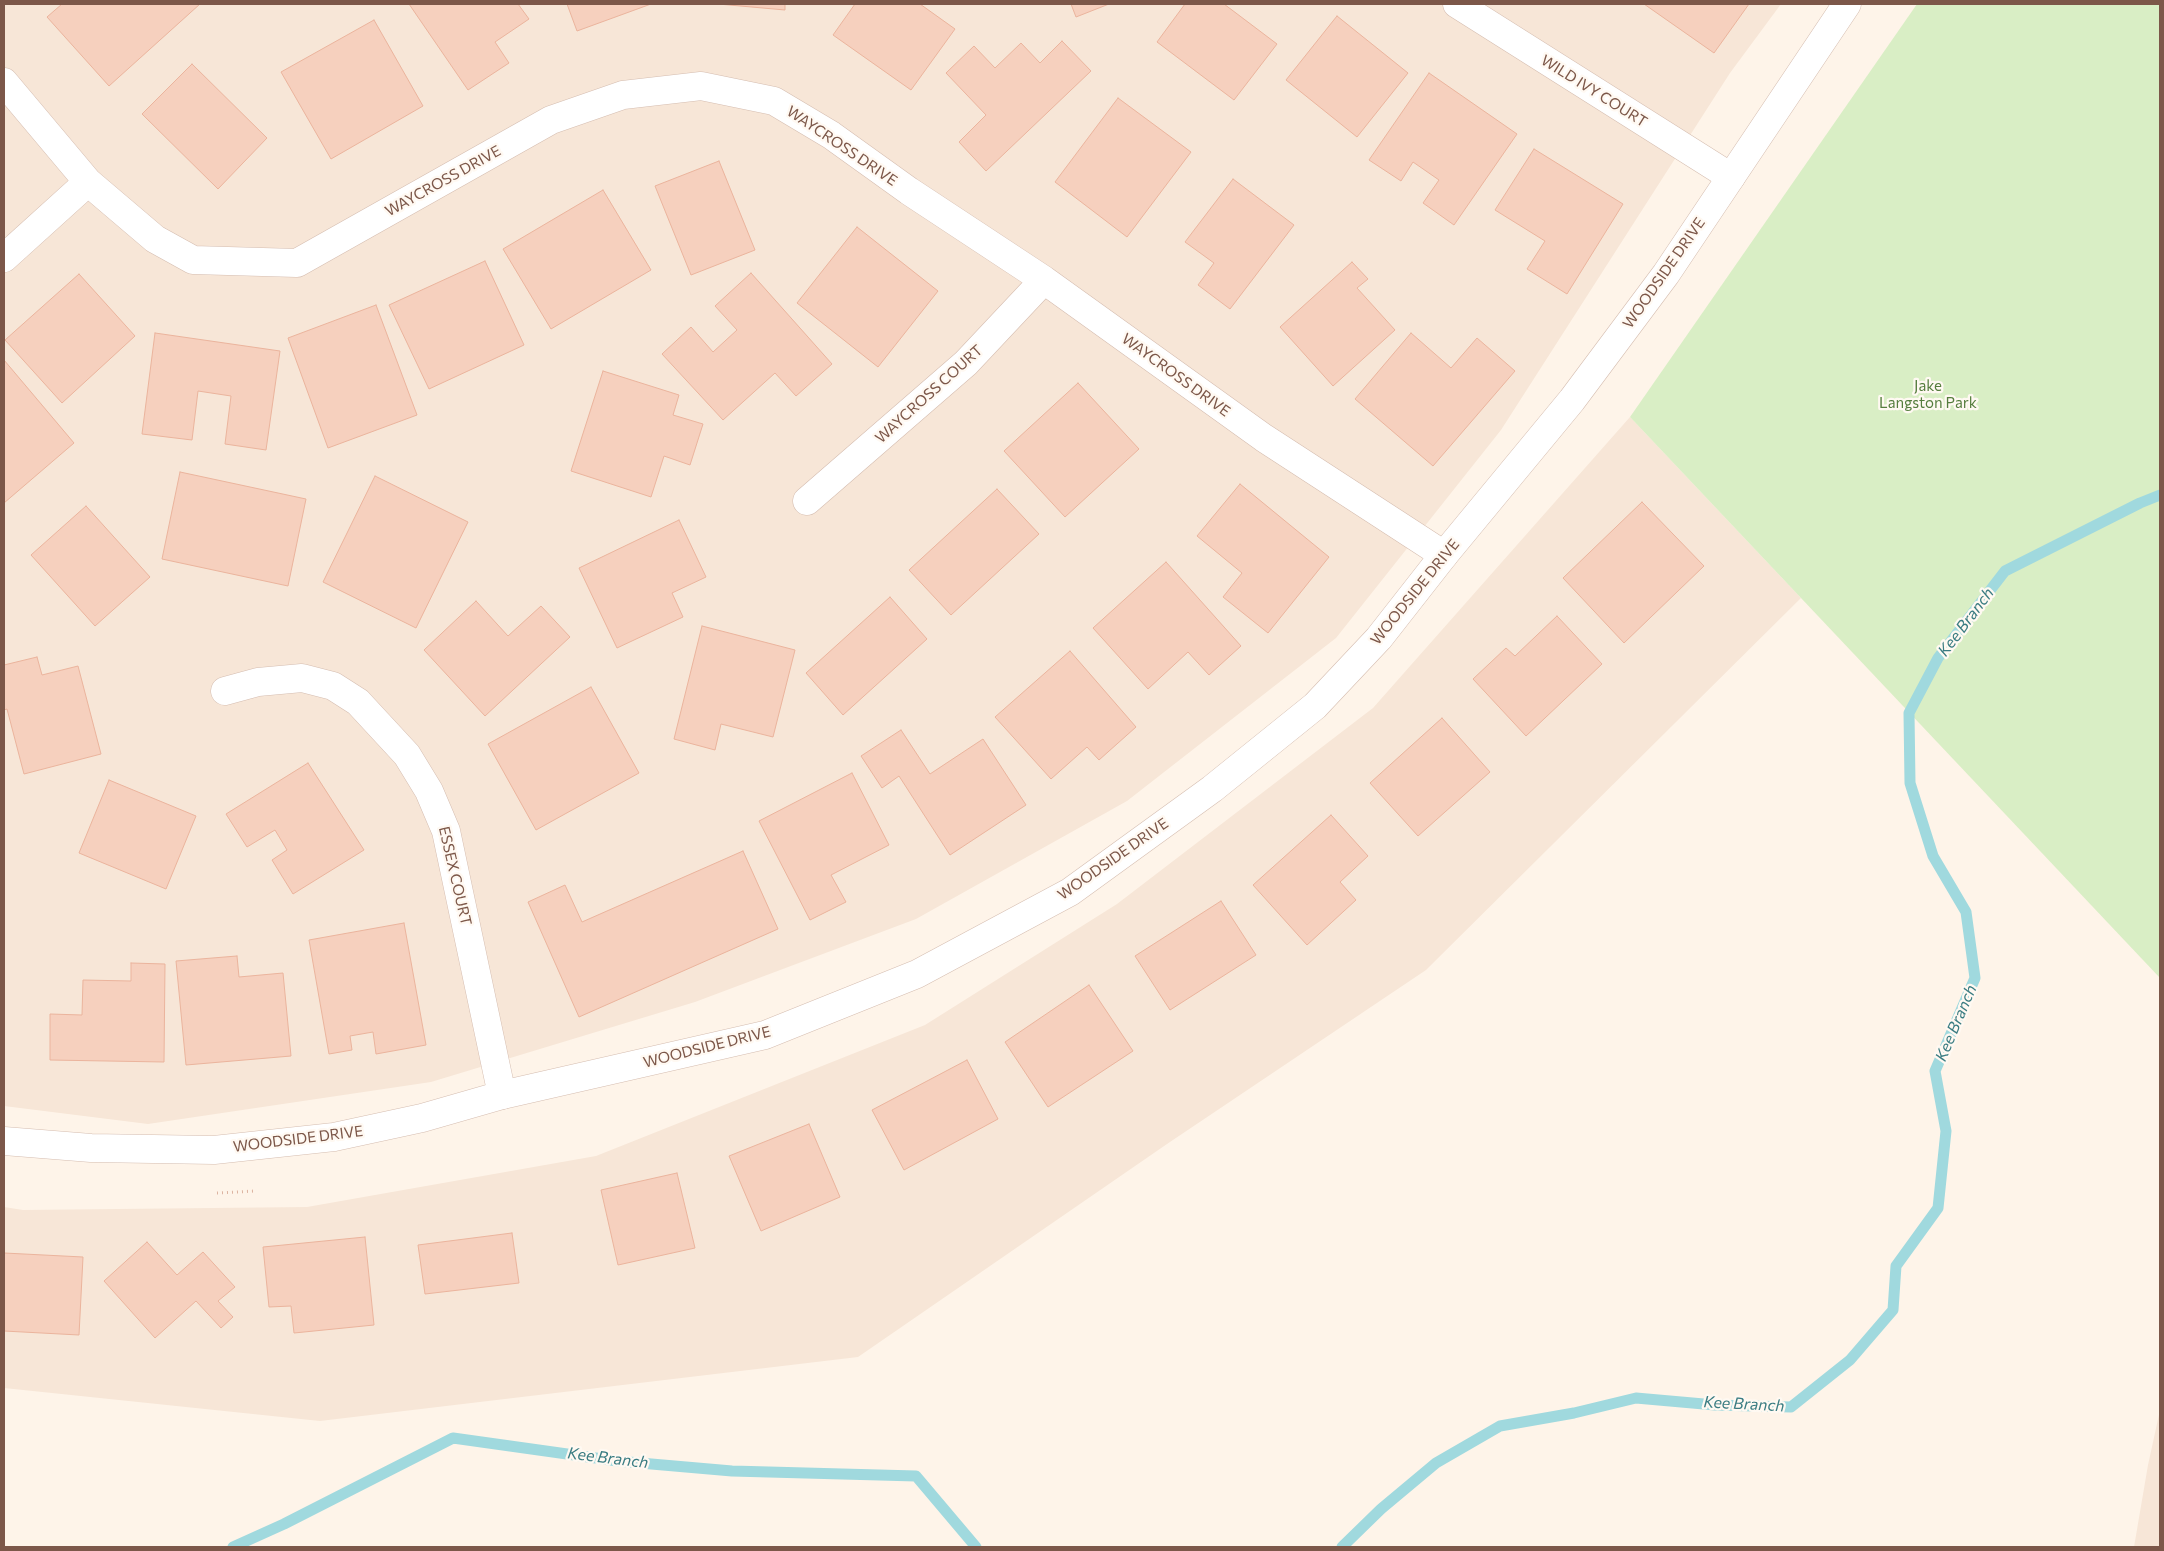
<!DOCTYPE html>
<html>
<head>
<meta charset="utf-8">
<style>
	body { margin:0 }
	#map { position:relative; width:2164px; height:1551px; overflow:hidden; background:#fef4e9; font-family:Commissioner,sans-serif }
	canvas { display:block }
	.frame { position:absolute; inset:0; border:5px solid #7c5749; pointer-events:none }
</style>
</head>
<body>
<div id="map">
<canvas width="2164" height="1551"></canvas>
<div class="frame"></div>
</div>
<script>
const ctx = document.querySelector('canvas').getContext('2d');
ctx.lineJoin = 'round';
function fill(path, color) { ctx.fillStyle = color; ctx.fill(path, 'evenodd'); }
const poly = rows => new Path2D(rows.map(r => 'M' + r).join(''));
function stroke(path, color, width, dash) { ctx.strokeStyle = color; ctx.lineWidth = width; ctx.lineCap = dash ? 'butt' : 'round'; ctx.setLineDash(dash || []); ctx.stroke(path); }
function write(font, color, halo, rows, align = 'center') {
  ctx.font = font + ' Commissioner,sans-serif'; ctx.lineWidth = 4.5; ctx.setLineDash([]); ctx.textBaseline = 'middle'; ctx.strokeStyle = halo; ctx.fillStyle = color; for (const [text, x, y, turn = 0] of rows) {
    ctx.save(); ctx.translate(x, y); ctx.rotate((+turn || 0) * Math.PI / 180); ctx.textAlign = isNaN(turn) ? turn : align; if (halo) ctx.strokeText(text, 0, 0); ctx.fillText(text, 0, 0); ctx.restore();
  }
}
fill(poly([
	[4,4,1781,4,1730,73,1501,430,1336,638,1127,801,916,919,695,1002,431,1082,148,1124,4,1106],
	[1630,417,1801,598,1426,970,1167,1144,858,1357,320,1421,4,1388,4,1207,23,1210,307,1207,596,1156,925,1025,1117,904,1373,708],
	[2160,1410,2160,1547,2134,1547,2148,1465]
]), '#f7e6d7');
fill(poly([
	[1917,4,2160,4,2160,978,1630,417]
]), '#d9eec5');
stroke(poly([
	[233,1547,284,1524,453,1438,617,1461,732,1471,916,1476,976,1547],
	[1342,1547,1381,1509,1436,1463,1500,1426,1574,1413,1636,1398,1715,1405,1791,1407,1850,1360,1893,1310,1896,1266,1938,1208,1946,1131,1935,1071,1975,978,1966,912,1933,856,1910,783,1909,713,1938,658,2005,571,2140,503,2160,495]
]), '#a0d9de', 11);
const building = poly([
	[62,4,200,4,109,86,47,17,62,4],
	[409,4,518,4,529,19,495,42,509,63,468,90,409,4],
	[567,4,651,4,577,31,567,4],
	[718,4,785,4,785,10,718,4],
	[855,4,920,4,955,29,911,90,833,35,855,4],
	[1071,4,1109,4,1076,17,1071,4],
	[1185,4,1224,4,1277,44,1234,100,1157,42,1185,4],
	[1644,4,1749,4,1714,53,1644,4],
	[1337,16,1408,73,1357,137,1286,80,1337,16],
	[374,20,423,106,331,159,281,72,374,20],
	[1062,41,1091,71,986,171,959,142,986,115,946,73,974,46,995,68,1021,43,1040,63,1062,41],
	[192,64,267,138,218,189,142,114,192,64],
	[1429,73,1517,134,1454,225,1423,203,1439,180,1413,162,1401,181,1369,160,1429,73],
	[1118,98,1191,152,1127,237,1055,182,1118,98],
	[1534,149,1623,204,1567,294,1527,269,1545,241,1495,210,1534,149],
	[719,161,755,250,691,275,655,186,719,161],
	[1233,179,1294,225,1230,309,1198,285,1214,263,1185,242,1233,179],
	[603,190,651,270,551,329,503,249,603,190],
	[857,227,938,291,878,367,797,303,857,227],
	[485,261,524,345,429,389,389,305,485,261],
	[1352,262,1368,279,1357,288,1395,330,1333,386,1280,327,1352,262],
	[751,273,832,364,796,396,775,373,723,420,662,354,691,327,713,352,737,330,715,306,751,273],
	[79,274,135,336,62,403,5,340,79,274],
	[376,305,417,415,328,448,288,338,376,305],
	[155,333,280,351,266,450,225,444,231,396,198,391,192,440,142,434,155,333],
	[1411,333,1451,368,1477,338,1515,371,1433,466,1355,399,1411,333],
	[4,360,74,443,4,503,4,360],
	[603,371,679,395,673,415,703,424,690,465,664,456,651,497,571,471,603,371],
	[1078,383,1139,449,1065,517,1004,451,1078,383],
	[180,472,306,499,288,586,162,559,180,472],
	[375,476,468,522,416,628,323,582,375,476],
	[1240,484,1329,557,1268,633,1223,597,1242,573,1197,536,1240,484],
	[997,489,1039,534,951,615,909,570,997,489],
	[1642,502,1704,566,1624,643,1563,578,1642,502],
	[86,506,150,577,95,626,31,555,86,506],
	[679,520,706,577,672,593,683,617,617,648,579,568,679,520],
	[1166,562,1241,646,1209,675,1188,652,1148,689,1093,628,1166,562],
	[890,597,927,639,843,715,806,673,890,597],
	[476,601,508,636,541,606,570,637,485,716,424,650,476,601],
	[1557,616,1602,664,1526,736,1473,679,1506,648,1515,656,1557,616],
	[702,626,795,650,773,737,721,724,715,750,674,739,702,626],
	[1070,651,1136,727,1099,760,1087,747,1051,779,995,717,1070,651],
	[37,657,42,675,78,666,101,754,24,774,7,709,4,710,4,665,37,657],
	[591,687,639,773,536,830,488,744,591,687],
	[1442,718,1490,772,1418,836,1370,783,1442,718],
	[901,730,930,774,983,739,1026,805,950,855,899,776,882,788,861,756,901,730],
	[308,763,364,850,293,894,272,860,287,850,275,830,247,847,226,814,308,763],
	[852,773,889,845,831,875,846,902,810,920,759,821,852,773],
	[109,780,196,816,166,889,79,853,109,780],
	[1331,815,1368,856,1340,882,1356,900,1307,945,1253,885,1331,815],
	[743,851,778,929,579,1017,528,902,565,885,582,922,743,851],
	[1221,901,1256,955,1170,1010,1135,956,1221,901],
	[404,923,426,1045,376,1054,373,1032,350,1036,352,1050,329,1054,309,940,404,923],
	[237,956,239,977,283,973,291,1056,186,1065,176,961,237,956],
	[131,963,165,964,164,1062,50,1060,50,1014,82,1015,83,980,131,981,131,963],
	[1089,985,1133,1051,1048,1107,1005,1042,1089,985],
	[967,1060,998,1119,904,1170,872,1110,967,1060],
	[809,1124,840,1197,761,1231,729,1156,809,1124],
	[677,1173,695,1248,618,1265,601,1190,677,1173],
	[512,1233,519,1283,425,1294,418,1245,512,1233],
	[365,1237,374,1325,294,1333,291,1306,269,1307,263,1247,365,1237],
	[147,1242,177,1275,203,1252,235,1287,218,1301,233,1317,221,1328,196,1301,155,1338,104,1281,147,1242],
	[4,1253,83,1257,79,1335,4,1331,4,1253]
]);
fill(building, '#f6d0be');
stroke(building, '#ebb49d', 1);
const minor = poly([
	[1457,4,1731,177],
	[4,82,88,182,155,239,193,260,297,263,551,120,623,95,701,86,774,101,831,135,909,191,1044,280,1264,438,1444,555],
	[4,258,88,182],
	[807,501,966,363,1044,280],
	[225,691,258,682,302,678,333,686,358,702,407,755,429,791,446,831,502,1095]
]);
const tertiary = poly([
	[4,1141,91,1148,214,1150,334,1137,422,1118,502,1095,765,1035,917,974,1070,892,1212,789,1315,706,1379,638,1444,555,1572,400,1666,274,1847,4]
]);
stroke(minor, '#d5bdb0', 29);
stroke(tertiary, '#d5bdb0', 29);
stroke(poly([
	[217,1193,255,1191]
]), '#dcb3a0', 3, [1, 4]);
stroke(minor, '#fff', 28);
stroke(tertiary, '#fff', 28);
write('15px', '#7c5749', '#fff9f2', [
	["WILD IVY COURT",1594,91,32],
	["WAYCROSS DRIVE",842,146,34],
	["WAYCROSS DRIVE",443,181,-29],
	["WOODSIDE DRIVE",1664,273,-55],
	["WAYCROSS DRIVE",1176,375,36],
	["WAYCROSS COURT",929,394,-42],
	["WOODSIDE DRIVE",1415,592,-51],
	["WOODSIDE DRIVE",1113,859,-35],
	["ESSEX COURT",455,876,77],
	["WOODSIDE DRIVE",707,1047,-14],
	["WOODSIDE DRIVE",298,1139,-7]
]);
write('15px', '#557d3d', '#fff9f2', [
	["Jake",1928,386],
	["Langston Park",1928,403]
]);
write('italic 16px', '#3a7c82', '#fff9f2', [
	["Kee Branch",1966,622,-53],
	["Kee Branch",1956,1023,-67],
	["Kee Branch",1744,1404,3],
	["Kee Branch",608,1458,7]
]);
</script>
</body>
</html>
